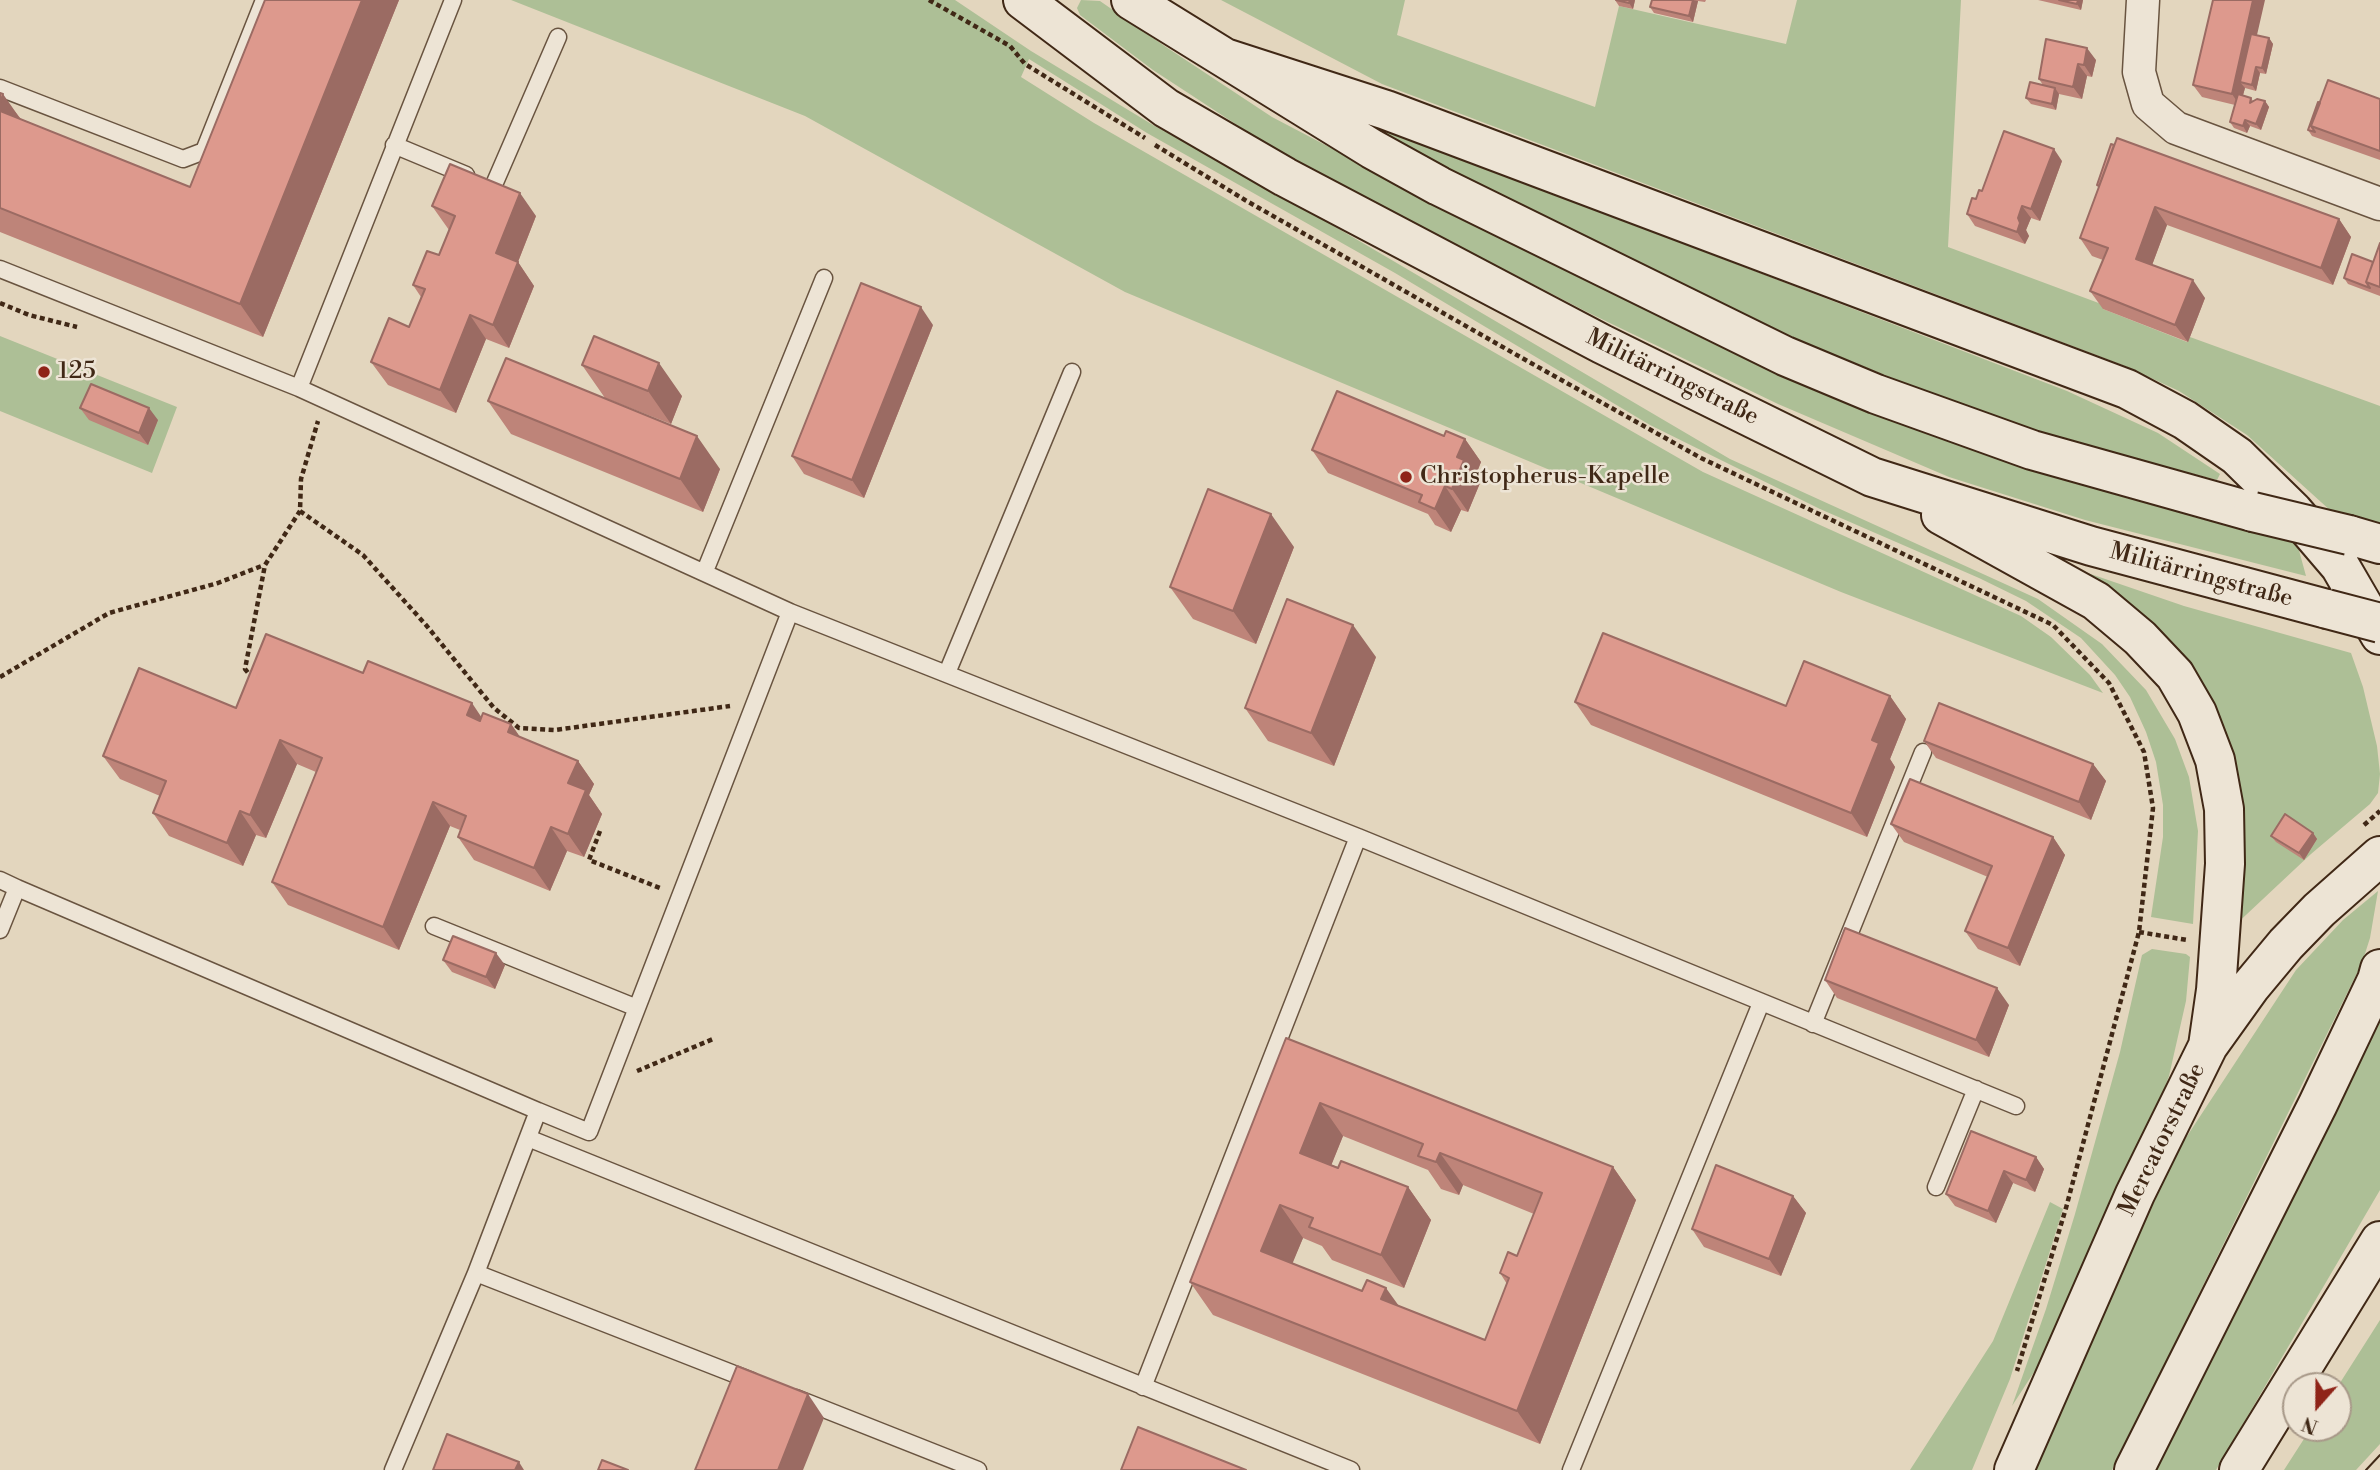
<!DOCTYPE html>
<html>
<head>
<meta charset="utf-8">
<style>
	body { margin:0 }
	#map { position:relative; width:2380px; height:1470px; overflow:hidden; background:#e3d6be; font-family:"Libre Bodoni",serif }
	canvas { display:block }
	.north { position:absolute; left:2282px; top:1372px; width:70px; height:70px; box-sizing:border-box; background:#ede4d5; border:2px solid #a89989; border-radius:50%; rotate:201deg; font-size:19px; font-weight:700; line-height:28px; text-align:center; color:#402816 }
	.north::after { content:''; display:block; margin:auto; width:24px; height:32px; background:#8f2418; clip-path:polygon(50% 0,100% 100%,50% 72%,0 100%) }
</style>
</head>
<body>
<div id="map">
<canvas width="2380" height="1470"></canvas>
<div class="north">N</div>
</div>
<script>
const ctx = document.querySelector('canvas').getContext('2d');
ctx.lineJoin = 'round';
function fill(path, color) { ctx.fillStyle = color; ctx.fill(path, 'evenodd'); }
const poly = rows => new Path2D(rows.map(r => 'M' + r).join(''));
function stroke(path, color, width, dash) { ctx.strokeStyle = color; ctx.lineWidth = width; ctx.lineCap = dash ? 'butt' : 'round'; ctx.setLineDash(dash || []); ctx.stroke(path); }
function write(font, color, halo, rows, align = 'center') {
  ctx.font = font + ' "Libre Bodoni",serif'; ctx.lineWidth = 5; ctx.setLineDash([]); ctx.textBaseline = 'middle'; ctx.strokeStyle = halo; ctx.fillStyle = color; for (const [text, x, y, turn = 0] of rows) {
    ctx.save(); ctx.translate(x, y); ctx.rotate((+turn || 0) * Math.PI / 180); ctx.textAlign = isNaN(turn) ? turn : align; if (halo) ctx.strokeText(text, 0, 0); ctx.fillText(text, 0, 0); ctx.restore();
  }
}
fill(poly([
	[511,0,955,0,1031,51,1153,125,1293,202,1730,459,2038,599,2102,644,2146,690,2175,739,2189,777,2198,831,2193,924,2151,917,2163,837,2163,805,2156,762,2146,732,2130,697,2115,675,2081,638,2026,601,1979,578,1820,509,1650,425,1395,273,1147,133,1029,59,1021,77,1094,123,1703,472,2021,616,2051,637,2090,675,2103,693,1841,592,1125,292,805,116],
	[1081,0,1100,1,1166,47,1272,117,1495,234,1712,343,1795,380,2032,470,2297,543,2306,576,2085,520,1949,477,1778,404,1587,312,1350,190,1263,142,1153,70,1080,15,1077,8],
	[1221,0,1405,0,1397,35,1595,107,1619,6,1786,44,1797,0,1961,0,1948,247,2104,305,2103,309,2187,342,2190,337,2380,406,2380,524,2332,512,2247,435,2179,391,2125,366,1382,84],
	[1380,127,2067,391,2158,433,2220,474,2217,480,2074,443,1934,395,1801,341,1484,187,1378,132],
	[0,336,177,407,152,473,0,411],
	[2041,557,2184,606,2351,653,2363,687,2377,746,2380,774,2378,793,2370,804,2311,854,2231,929,2225,751],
	[2378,891,2370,938,2362,963,2112,1470,2033,1470,2176,1153,2296,970,2343,920],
	[2152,949,2186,954,2190,957,2186,1001,2169,1076,2154,1117,2049,1349,2012,1406,2046,1309,2075,1214,2120,1052,2142,955],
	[2380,1015,2380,1190,2216,1470,2154,1470],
	[2050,1202,2063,1209,2010,1379,1972,1470,1910,1470,1993,1341],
	[2380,1320,2380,1444,2356,1470,2284,1470,2311,1428,2338,1428,2338,1386]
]), '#adbf96');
const lane = poly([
	[0,88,183,159,204,151,264,0],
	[394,145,466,175],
	[493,187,558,37],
	[0,269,299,388,790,612],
	[299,388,453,0],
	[705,571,824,278],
	[947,673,1072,372],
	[1358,837,2016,1106],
	[0,880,17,888,0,930],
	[17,888,538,1111,476,1273,752,1381],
	[434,926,637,1008],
	[1813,1024,1923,752],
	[538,1111,589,1132,790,612,1358,837,1143,1387],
	[528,1138,1351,1470],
	[1936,1187,1976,1089],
	[796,1398,978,1470],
	[393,1470,476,1273],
	[1571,1470,1761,1003]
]);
const street = poly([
	[2143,0,2139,72,2148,104,2176,128,2380,204]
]);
const secondary = poly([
	[1023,0,1166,108,1285,177,1602,344,1872,477,2091,546,2327,609],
	[1131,0,1372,149,1439,186,1785,356,1876,394,2032,450,2253,512],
	[1225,58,1386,110,2127,389,2185,420,2237,456,2293,511,2340,566,2380,635],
	[1941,515,2096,601,2140,638,2175,675,2197,713,2215,760,2224,809,2225,864,2216,990,2208,1046],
	[2349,535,2380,544],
	[2014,1470,2135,1194,2208,1046,2251,986,2286,944,2319,910,2380,856],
	[2134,1470,2318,1104,2377,980,2380,969],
	[2239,1470,2380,1241]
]);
stroke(lane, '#695440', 19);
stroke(street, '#695440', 35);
stroke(secondary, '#402816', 42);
stroke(poly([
	[929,0,1010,46,1025,64,1145,138],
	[1155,145,1245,200,1522,358,1701,458,2053,625,2109,683,2144,752,2153,808,2139,932,2066,1208,2017,1371],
	[0,303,29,315,77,327],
	[300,511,363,555,426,625,494,708,519,728,555,730,730,706],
	[0,677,109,613,218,583,264,565],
	[253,679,245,669,265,565,300,511,301,479,318,421],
	[2364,825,2380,811],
	[600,831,589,860,660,888],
	[2139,932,2187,940],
	[637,1071,713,1039]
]), '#402816', 4.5, [5, 3.5]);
stroke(lane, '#ede4d5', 16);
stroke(street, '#ede4d5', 32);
stroke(secondary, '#ede4d5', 38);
stroke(poly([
	[2366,1470,2380,1455]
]), '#402816', 2);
const secondaryBridge = poly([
	[2253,512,2349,535],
	[2327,609,2380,623]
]);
stroke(secondaryBridge, '#402816', 42, []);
stroke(secondaryBridge, '#ede4d5', 38);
fill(poly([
	[265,0,399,0,263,337,0,232,0,93,21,119,190,187],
	[1615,0,1635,0,1633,9,1619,6],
	[1652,0,1706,0,1705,2,1698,1,1693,22,1654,13,1650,7],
	[2038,0,2083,0,2081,10],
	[2257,35,2269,38,2273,44,2266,74,2260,73,2256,91,2245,88,2243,95,2251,98,2253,101,2265,101,2269,107,2261,130,2250,126,2247,133,2234,128,2230,122,2235,105,2202,97,2193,85],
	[2046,39,2096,60,2092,77,2087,76,2082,99,2059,94,2056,110,2031,104,2026,98,2043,85,2039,79],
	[2380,99,2380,160,2312,136,2308,130,2318,102],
	[2062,161,2040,221,2031,218,2026,230,2029,236,2025,244,1975,226,1967,214,1982,191],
	[2097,185,2339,219,2351,237,2333,285,2167,225,2152,265,2205,298,2188,342,2103,309,2090,291,2103,260,2092,256,2080,238,2099,187],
	[432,206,536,216,518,262,534,286,509,348,486,339,456,413,388,385,371,362,409,327,421,297,413,285,439,255,449,230],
	[2380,243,2380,296,2348,284,2344,278,2373,262],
	[933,325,864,498,804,474,792,456],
	[582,365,682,396,671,424,605,398],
	[488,401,720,469,703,512,511,434],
	[80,408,158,420,148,445,89,420],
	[1444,436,1465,439,1481,462,1475,477,1480,483,1468,512,1461,510,1451,532,1435,525,1428,514,1328,473,1312,450],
	[1294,547,1256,644,1193,619,1170,587],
	[1376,657,1334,766,1268,741,1245,708],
	[363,673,482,717,511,724,520,737,578,761,594,784,589,795,602,814,584,857,567,851,550,891,474,860,458,837,460,830,450,826,399,950,288,905,272,882,316,772,297,764,266,838,256,835,243,866,169,836,153,813,160,796,120,779,103,756],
	[1890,696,1906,719,1890,759,1895,767,1867,837,1591,725,1575,702,1786,706],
	[1924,741,2093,764,2106,781,2091,820,1936,758],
	[1891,824,2053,837,2065,855,2020,966,1978,949,1965,931,1988,877,1904,842],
	[2313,833,2317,839,2304,860,2276,842,2271,836],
	[443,960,505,965,495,989,452,972],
	[1825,980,2009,1005,1989,1057,1837,998],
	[1286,1038,1613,1167,1636,1200,1540,1444,1213,1315,1190,1282],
	[1343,1136,1428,1170,1441,1189,1459,1195,1463,1185,1534,1214,1517,1256,1500,1273,1507,1284,1485,1340,1292,1263,1303,1238,1322,1246,1332,1260,1404,1288,1431,1220,1408,1187,1331,1165],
	[2036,1157,2044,1169,2035,1192,2013,1183,1996,1223,1955,1206,1946,1194],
	[1793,1196,1806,1213,1781,1276,1704,1247,1692,1229]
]), '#be8479');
fill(poly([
	[362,0,399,0,263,337,240,304],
	[1630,0,1635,0,1633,9,1629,3],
	[1693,0,1698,1,1693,22,1689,16],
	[2078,0,2083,0,2081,10,2077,4],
	[2253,0,2265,0,2246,83,2240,82,2245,88,2240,106,2232,94],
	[2269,38,2273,44,2266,74,2262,68],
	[2087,48,2096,60,2092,77,2084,65],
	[2078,64,2087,76,2082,99,2073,87],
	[2256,67,2260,73,2256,91,2252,85],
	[2055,88,2059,94,2056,110,2052,104],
	[3,94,26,127,0,113,0,103],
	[2265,101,2269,107,2261,130,2256,124],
	[2245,120,2250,126,2247,133,2243,126],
	[2054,149,2062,161,2040,221,2031,209],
	[520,193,536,216,512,277,496,253],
	[2022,206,2031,218,2026,230,2029,236,2025,244,2017,232,2018,218],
	[2155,207,2167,225,2148,276,2136,259],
	[2339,219,2351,237,2333,285,2321,268],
	[518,262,534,286,509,348,493,325],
	[2193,280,2205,298,2188,342,2175,325],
	[921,307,933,325,864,498,852,480],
	[470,315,486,339,456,413,440,390],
	[659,363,682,396,671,424,648,391],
	[149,408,158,420,148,445,139,433],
	[697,436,720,469,703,512,680,479],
	[1465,439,1481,462,1475,477,1480,483,1468,512,1452,489,1457,457],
	[1445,486,1461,510,1451,532,1435,509],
	[1271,514,1294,547,1256,644,1233,611],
	[1353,625,1376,657,1334,766,1311,733],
	[1890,696,1906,719,1890,759,1895,767,1867,837,1851,813,1872,740],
	[472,703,488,727,467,715],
	[511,724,527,747,508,732],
	[280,740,297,764,266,838,250,815],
	[578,761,594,784,589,795,602,814,584,857,568,834,568,783],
	[2093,764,2106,781,2091,820,2079,802],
	[433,802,450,826,399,950,383,927],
	[240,811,256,835,243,866,227,843],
	[551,827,567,851,550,891,534,868],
	[2313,833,2317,839,2304,860,2299,853],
	[2053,837,2065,855,2020,966,2008,948],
	[496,953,505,965,495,989,486,977],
	[1997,988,2009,1005,1989,1057,1976,1040],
	[1320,1103,1343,1136,1323,1186,1300,1153],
	[1440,1153,1463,1185,1459,1195,1436,1162],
	[2036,1157,2044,1169,2035,1192,2026,1180],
	[1613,1167,1636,1200,1540,1444,1517,1411],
	[2004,1171,2013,1183,1996,1223,1988,1211],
	[1408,1187,1431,1220,1404,1288,1381,1255],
	[1793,1196,1806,1213,1781,1276,1769,1259],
	[1280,1205,1303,1238,1284,1284,1261,1251],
	[1386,1288,1409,1320,1381,1299],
	[808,1394,824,1418,803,1470,778,1470],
	[519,1462,524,1470,515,1470]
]), '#9b6b63');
const building = poly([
	[265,0,362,0,240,304,0,208,0,111,190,187,265,0],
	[1616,0,1630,0,1629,3,1616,0],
	[1652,0,1693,0,1689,16,1650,7,1652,0],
	[2059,0,2078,0,2077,4,2059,0],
	[2213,0,2253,0,2232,94,2193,85,2213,0],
	[2251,34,2269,38,2262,68,2256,67,2252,85,2240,82,2251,34],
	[2046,39,2087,48,2084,65,2078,64,2073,87,2039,79,2046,39],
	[2328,80,2380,99,2380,151,2311,126,2328,80],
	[2030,82,2055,88,2052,104,2026,98,2030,82],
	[0,93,3,94,0,103,0,93],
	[2238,94,2251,98,2250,103,2257,99,2265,101,2256,124,2245,120,2243,126,2230,122,2238,94],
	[2318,102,2320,103,2311,126,2315,132,2308,130,2318,102],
	[2004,131,2054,149,2031,209,2022,206,2018,218,2020,223,2017,232,1967,214,1972,198,1976,199,1979,190,1982,191,2004,131],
	[2117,138,2339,219,2321,268,2155,207,2136,259,2193,280,2175,325,2090,291,2108,248,2080,238,2117,138],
	[2111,144,2114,145,2099,186,2097,185,2111,144],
	[450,164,520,193,496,253,518,262,493,325,470,315,440,390,371,362,389,318,409,327,425,289,413,285,427,251,439,255,455,216,432,206,450,164],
	[2380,243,2380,287,2366,282,2380,243],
	[2352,254,2373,262,2366,282,2370,288,2344,278,2352,254],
	[861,283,921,307,852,480,792,456,861,283],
	[594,336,659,363,648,391,582,365,594,336],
	[506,358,697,436,680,479,488,401,506,358],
	[91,384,149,408,139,433,80,408,91,384],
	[1337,391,1444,436,1446,431,1465,439,1457,457,1464,460,1452,489,1445,486,1435,509,1419,502,1422,495,1312,450,1337,391],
	[1208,489,1271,514,1233,611,1170,587,1208,489],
	[1287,599,1353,625,1311,733,1245,708,1287,599],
	[1603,633,1786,706,1804,661,1890,696,1872,740,1879,743,1851,813,1575,702,1603,633],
	[266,634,363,673,368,661,472,703,467,715,480,721,483,713,511,724,508,732,578,761,568,783,586,790,568,834,551,827,534,868,458,837,466,816,433,802,383,927,272,882,322,758,280,740,250,815,240,811,227,843,153,813,166,781,103,756,139,668,236,708,266,634],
	[1939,703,2093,764,2079,802,1924,741,1939,703],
	[1910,779,2053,837,2008,948,1965,931,1992,866,1891,824,1910,779],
	[2285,814,2313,833,2299,853,2271,836,2285,814],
	[1845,928,1997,988,1976,1040,1825,980,1845,928],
	[453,936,496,953,486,977,443,960,453,936],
	[1286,1038,1613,1167,1517,1411,1190,1282,1286,1038],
	[1320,1103,1423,1144,1418,1156,1436,1162,1440,1153,1542,1193,1517,1256,1508,1252,1500,1273,1509,1278,1485,1340,1381,1299,1386,1288,1367,1280,1362,1291,1261,1251,1280,1205,1313,1218,1309,1227,1381,1255,1408,1187,1341,1161,1338,1168,1300,1153,1320,1103],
	[1971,1131,2036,1157,2026,1180,2004,1171,1988,1211,1946,1194,1971,1131],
	[1716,1165,1793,1196,1769,1259,1692,1229,1716,1165],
	[737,1366,808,1394,778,1470,695,1470,737,1366],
	[1138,1427,1246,1470,1121,1470,1138,1427],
	[447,1434,519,1462,515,1470,433,1470,447,1434],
	[602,1460,628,1470,598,1470,602,1460]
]);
fill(building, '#dd998d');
stroke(building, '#9b6b63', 2);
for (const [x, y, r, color] of [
	[44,372,7,"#8f2418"],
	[1406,477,7,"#8f2418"]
]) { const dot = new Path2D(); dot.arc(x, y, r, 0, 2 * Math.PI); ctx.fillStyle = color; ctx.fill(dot); stroke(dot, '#ede4d5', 2.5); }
write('24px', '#402816', '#ede4d5', [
	["125",58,372],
	["Christopherus-Kapelle",1420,477]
], 'left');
write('24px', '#402816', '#ede4d5', [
	["Militärringstraße",1672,378,26],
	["Militärringstraße",2201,576,15],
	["Mercatorstraße",2163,1140,-64]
]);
</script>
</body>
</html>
